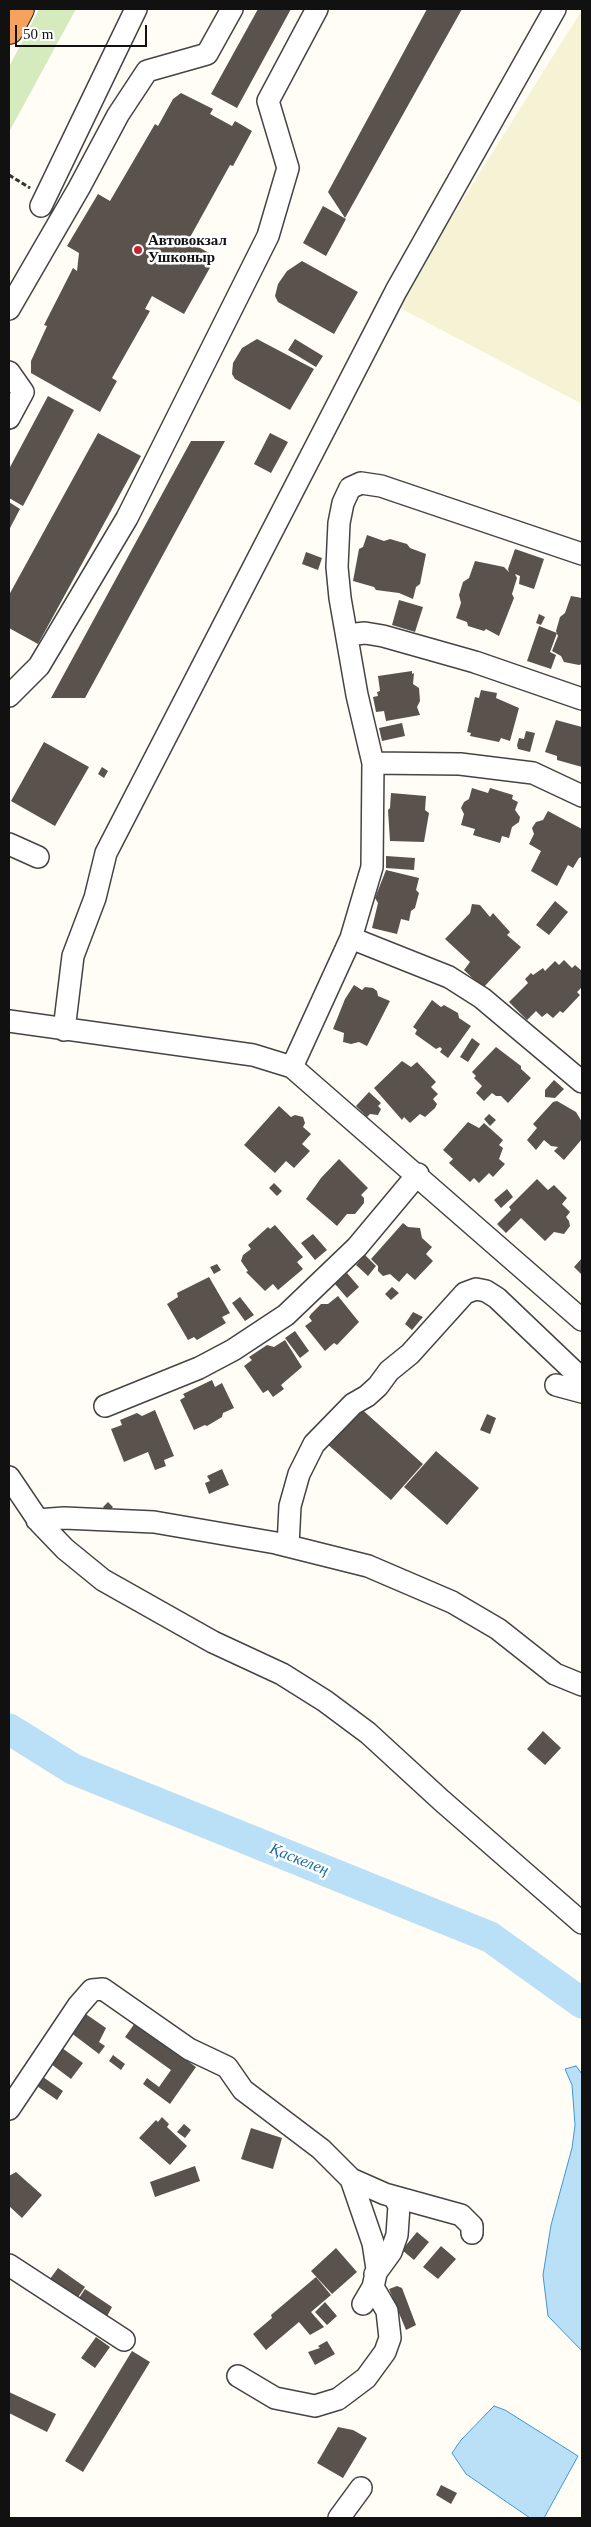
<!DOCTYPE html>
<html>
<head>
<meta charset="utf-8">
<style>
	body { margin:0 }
	#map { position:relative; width:591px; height:2527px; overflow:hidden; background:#fffdf5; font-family:Georgia,serif }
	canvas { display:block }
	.frame { position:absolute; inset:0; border:10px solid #111; pointer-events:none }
	.scale { position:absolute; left:15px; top:25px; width:132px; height:22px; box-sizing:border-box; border:2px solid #111; border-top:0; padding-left:6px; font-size:15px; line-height:18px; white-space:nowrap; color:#111; -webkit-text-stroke:4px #fff; paint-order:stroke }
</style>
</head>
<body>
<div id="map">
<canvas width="591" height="2527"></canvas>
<div class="frame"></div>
<div class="scale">50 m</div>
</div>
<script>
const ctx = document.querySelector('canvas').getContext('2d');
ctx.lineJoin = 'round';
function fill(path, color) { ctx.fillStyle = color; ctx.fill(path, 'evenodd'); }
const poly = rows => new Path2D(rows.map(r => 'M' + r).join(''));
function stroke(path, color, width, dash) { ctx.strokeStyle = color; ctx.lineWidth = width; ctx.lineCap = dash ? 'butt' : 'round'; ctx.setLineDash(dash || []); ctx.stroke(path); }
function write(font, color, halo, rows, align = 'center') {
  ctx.font = font + ' Georgia,serif'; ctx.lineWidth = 5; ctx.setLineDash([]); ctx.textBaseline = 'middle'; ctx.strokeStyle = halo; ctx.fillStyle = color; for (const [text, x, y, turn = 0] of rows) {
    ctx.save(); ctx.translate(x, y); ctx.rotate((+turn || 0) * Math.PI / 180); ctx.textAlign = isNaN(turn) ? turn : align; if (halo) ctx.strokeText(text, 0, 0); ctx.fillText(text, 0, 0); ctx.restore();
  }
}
fill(poly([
	[582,10,582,404,396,306]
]), '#f6f3d4');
fill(poly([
	[39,9,76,9,9,132,9,67]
]), '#d5ebbd');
const water = poly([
	[576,2066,582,2074,582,2351,548,2316,543,2275,551,2225,572,2148,575,2125,572,2085,565,2069,576,2066],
	[494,2406,505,2410,578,2456,544,2518,530,2518,466,2474,452,2453,461,2440,494,2406]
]);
fill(water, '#b9e0f7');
stroke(water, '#3f96cf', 1);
stroke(poly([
	[9,1729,73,1769,490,1937,582,2003]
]), '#b9e0f7', 31);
fill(poly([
	[258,9,291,9,237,108,211,94],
	[427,9,462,9,345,218,328,192],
	[181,93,213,109,210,114,232,126,235,121,252,131,233,166,230,165,188,241,216,257,184,314,152,296,145,309,150,311,112,378,117,381,100,412,31,373,31,361,47,326,44,325,73,268,77,271,79,253,67,246,98,194,110,201,155,124,158,126,173,99],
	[323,206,346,219,326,256,303,243],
	[302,261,358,292,334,334,278,302,275,296,278,284,287,271],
	[257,339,314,369,290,410,235,379,232,374,233,363,242,348],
	[295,339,323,356,316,367,288,350],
	[48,396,74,410,23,506,9,498,9,469],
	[98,433,141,456,38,644,9,628,9,595],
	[270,433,288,442,271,473,254,464],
	[191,441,225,441,85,698,51,698],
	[9,502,20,509,9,530],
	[367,535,384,541,390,539,407,544,410,548,426,554,420,584,416,587,413,599,399,593,376,590,374,587,353,581,359,549,363,547],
	[515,549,544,559,534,589,519,584,520,576,515,574,517,578,512,594,514,598,499,636,486,629,484,631,468,626,467,622,456,618,461,603,459,595,463,582,469,578,475,561,504,567,509,572,508,569],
	[306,552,322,558,318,570,302,564],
	[571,596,582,598,582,664,579,665,564,662,561,656,552,651,558,636,556,631,560,617,565,613],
	[399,600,423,607,415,632,392,625],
	[539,614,545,617,541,625,536,623],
	[539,626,557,633,550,652,556,655,551,669,527,661],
	[412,671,412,674,414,673,413,684,419,688,420,701,417,707,420,715,386,721,384,711,376,712,373,697,378,696,377,692,380,691,378,676],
	[481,690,497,693,496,698,519,708,510,741,501,738,499,742,470,736,471,733,467,732,475,697,479,698],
	[556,720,582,727,582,767,557,760,557,756,545,752],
	[402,723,405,736,382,741,379,728],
	[526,731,535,733,530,752,518,749,517,745,519,738,524,739],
	[44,742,89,767,55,826,11,801],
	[102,767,108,771,104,778,98,774],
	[472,788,488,793,490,788,513,795,512,799,518,802,515,810,520,817,519,822,512,827,509,838,502,836,500,843,473,835,475,829,461,825,464,814,461,808,464,802,469,799],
	[391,793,426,796,425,810,429,813,424,842,390,841,388,810,390,808],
	[548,811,582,829,582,857,579,858,573,868,568,865,557,886,531,871,541,851,529,844,534,834,532,828,536,822,543,820],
	[386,856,415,858,414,870,386,868],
	[386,870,419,878,416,890,419,893,415,908,411,911,409,921,401,919,397,934,372,928,378,903,375,898],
	[555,901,568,912,549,935,536,925],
	[472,904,480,905,490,917,493,913,510,932,507,935,521,947,483,988,464,970,470,962,445,939,470,913],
	[564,960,572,968,575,965,582,971,582,987,577,992,580,995,563,1013,560,1011,553,1018,547,1013,542,1017,536,1011,527,1020,509,1002,528,983,525,979,531,973,533,975,543,968,545,971,555,961,559,965],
	[354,985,362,990,365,987,373,988,377,991,378,996,390,1001,367,1046,359,1042,351,1044,343,1042,344,1033,333,1029,345,999],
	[432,1000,441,1007,444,1005,458,1013,459,1018,471,1026,448,1058,440,1052,442,1049,440,1047,436,1049,415,1034,417,1030,413,1027],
	[472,1038,480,1044,468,1062,460,1057],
	[496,1047,521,1066,521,1069,531,1078,508,1103,501,1096,496,1096,492,1093,484,1101,476,1093,482,1086,474,1078,476,1076,472,1072],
	[402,1061,411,1067,417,1062,436,1082,431,1087,438,1094,433,1099,437,1104,435,1108,425,1117,420,1114,410,1123,404,1117,402,1120,374,1088],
	[554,1080,564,1089,555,1098,545,1097,545,1090],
	[369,1092,381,1103,378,1106,381,1109,378,1115,370,1114,367,1117,356,1106],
	[557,1101,576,1112,582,1122,582,1139,564,1160,554,1151,558,1147,551,1146,544,1140,536,1150,527,1140,537,1128,533,1124,553,1102],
	[279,1106,291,1117,295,1115,303,1117,305,1123,303,1127,311,1134,302,1144,310,1151,294,1168,286,1161,275,1173,244,1145],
	[489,1114,496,1120,490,1126,484,1119],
	[468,1122,479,1128,484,1123,503,1140,499,1145,503,1148,499,1159,505,1164,493,1177,489,1173,479,1183,474,1178,470,1182,449,1163,453,1159,443,1150],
	[339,1159,368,1188,361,1195,364,1198,364,1203,355,1214,347,1214,337,1226,306,1199,321,1178],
	[537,1179,548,1190,554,1185,567,1198,562,1204,570,1212,566,1217,569,1221,570,1226,564,1234,554,1232,545,1241,521,1218,506,1233,497,1224,511,1210,509,1207],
	[274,1183,282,1191,277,1196,269,1188],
	[507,1189,513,1197,501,1208,494,1200],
	[403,1223,408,1227,420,1228,422,1238,432,1247,426,1254,433,1261,415,1280,407,1273,399,1282,390,1274,383,1276,378,1271,378,1266,371,1259],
	[275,1225,303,1257,297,1262,303,1269,278,1290,273,1284,265,1291,246,1272,248,1271,241,1261,243,1255,251,1249,248,1245,268,1227,270,1229],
	[313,1234,327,1250,315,1260,301,1243],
	[365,1255,376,1266,368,1276,356,1265],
	[582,1258,582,1275,574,1267],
	[217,1264,221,1270,214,1274,210,1267],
	[347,1273,359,1287,347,1298,335,1284],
	[209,1277,230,1313,222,1317,226,1323,197,1340,194,1337,188,1340,167,1304,178,1297,177,1293],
	[392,1287,399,1293,391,1300,385,1294],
	[338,1296,359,1322,337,1345,334,1343,325,1351,305,1326,312,1321,309,1317,311,1314,321,1304,328,1304],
	[240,1297,254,1315,245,1321,232,1303],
	[413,1312,423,1317,412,1330,405,1324],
	[295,1331,309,1351,300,1358,285,1338],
	[285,1340,302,1367,281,1385,284,1389,273,1397,268,1390,263,1393,244,1366,252,1360,249,1357,267,1345,274,1347],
	[212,1380,215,1387,222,1383,234,1408,223,1413,222,1417,207,1426,205,1425,194,1430,180,1400,185,1397,183,1394],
	[358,1406,423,1464,391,1500,326,1443],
	[155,1410,174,1456,164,1460,166,1466,155,1470,148,1452,124,1462,111,1429,122,1425,120,1420,137,1413,142,1416],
	[487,1414,496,1418,490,1434,480,1430],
	[436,1451,479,1488,447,1525,404,1487],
	[222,1469,229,1485,209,1494,205,1483,210,1481,207,1476],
	[108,1502,113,1507,108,1512,103,1507],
	[543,1731,561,1748,545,1765,527,1749],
	[80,2010,106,2028,99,2042,105,2046,99,2054,66,2029],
	[135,2023,196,2067,170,2104,143,2084,147,2078,159,2087,171,2070,125,2037],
	[62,2048,83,2063,71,2079,51,2064],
	[113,2055,125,2064,121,2070,109,2061],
	[43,2077,63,2091,57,2100,37,2086],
	[162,2117,169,2124,167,2127,187,2146,170,2165,139,2138,156,2120,158,2122],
	[184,2124,191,2130,185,2138,177,2132],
	[251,2128,282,2138,273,2169,241,2159],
	[195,2166,200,2181,155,2197,150,2182],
	[16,2172,42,2195,22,2218,9,2206,9,2176],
	[417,2232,429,2242,414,2260,402,2250],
	[441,2246,456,2259,438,2279,423,2267],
	[336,2248,357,2272,332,2294,311,2271],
	[58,2268,85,2287,74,2303,47,2283],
	[316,2277,331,2295,311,2312,324,2327,310,2335,299,2322,266,2350,253,2334,272,2318,271,2315],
	[397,2286,402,2288,416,2325,406,2330,389,2289],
	[85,2289,112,2307,105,2320,77,2301],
	[325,2302,337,2316,327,2325,315,2312],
	[96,2337,110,2347,95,2368,81,2358],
	[327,2341,335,2354,315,2365,308,2352,320,2348,318,2346],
	[132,2351,150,2362,83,2472,65,2461],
	[9,2392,56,2414,47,2432,9,2413],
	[338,2427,353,2430,367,2438,343,2478,317,2463],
	[441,2485,457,2493,451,2504,436,2495]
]), '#5a524d');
const minor = poly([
	[41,206,136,9],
	[9,309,79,188,118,115,147,71,207,54,232,9],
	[9,372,23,392,9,418],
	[347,635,365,633,383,636,475,662,582,699],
	[9,696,39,666,127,518,268,236,288,168,268,101,317,9],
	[373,763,460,764,533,773,582,796],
	[9,844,38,857],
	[351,938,449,977,482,998,582,1082],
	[9,1021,253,1055,292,1067,582,1320],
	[64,1030,73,956,95,898,106,853,396,291,555,9],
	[292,1067,351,938,372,867,373,763,357,695,340,598,337,567,339,523,343,503,350,488,361,483,381,486,582,554],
	[556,1385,582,1392],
	[105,1406,199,1368,233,1350,286,1315,357,1247,418,1174],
	[9,1477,40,1523,65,1549,103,1580,213,1642,282,1674,325,1701,368,1733,441,1800,582,1923],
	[37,1520,64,1518,154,1522,276,1543,368,1566,452,1602,498,1629,555,1674,582,1685],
	[288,1546,290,1506,299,1474,314,1444,353,1404,367,1396,378,1386,389,1371,410,1354,465,1293,476,1289,486,1291,497,1298,582,1379],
	[9,2109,78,2006,92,1990,103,1989,189,2049,227,2067,243,2090,321,2149,351,2179,385,2194,461,2215,472,2226,472,2233],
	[351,2179,373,2243,377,2269,373,2287,363,2304],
	[9,2265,124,2340],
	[375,2274,391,2252,397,2235,399,2206,394,2197],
	[238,2376,275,2398,315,2406,338,2399,366,2378,385,2352,390,2338,387,2311,373,2287],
	[339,2518,361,2488]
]);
const highway = poly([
	[9,30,20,9]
]);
stroke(minor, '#444', 24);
stroke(highway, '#222', 30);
stroke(poly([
	[9,175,30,188]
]), '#333', 3, [5, 2.5]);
stroke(minor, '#fff', 21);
stroke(highway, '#f5a25d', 28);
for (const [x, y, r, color] of [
	[138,250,5,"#c4262e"]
]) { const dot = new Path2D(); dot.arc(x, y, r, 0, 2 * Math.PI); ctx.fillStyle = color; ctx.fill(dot); stroke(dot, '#fff', 2); }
write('bold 15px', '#111', '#fff', [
	["Автовокзал",148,241],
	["Ушконыр",148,258]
], 'left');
write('italic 16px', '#1768a6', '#fff', [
	["Қаскелең",299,1860,22]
]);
</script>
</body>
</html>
